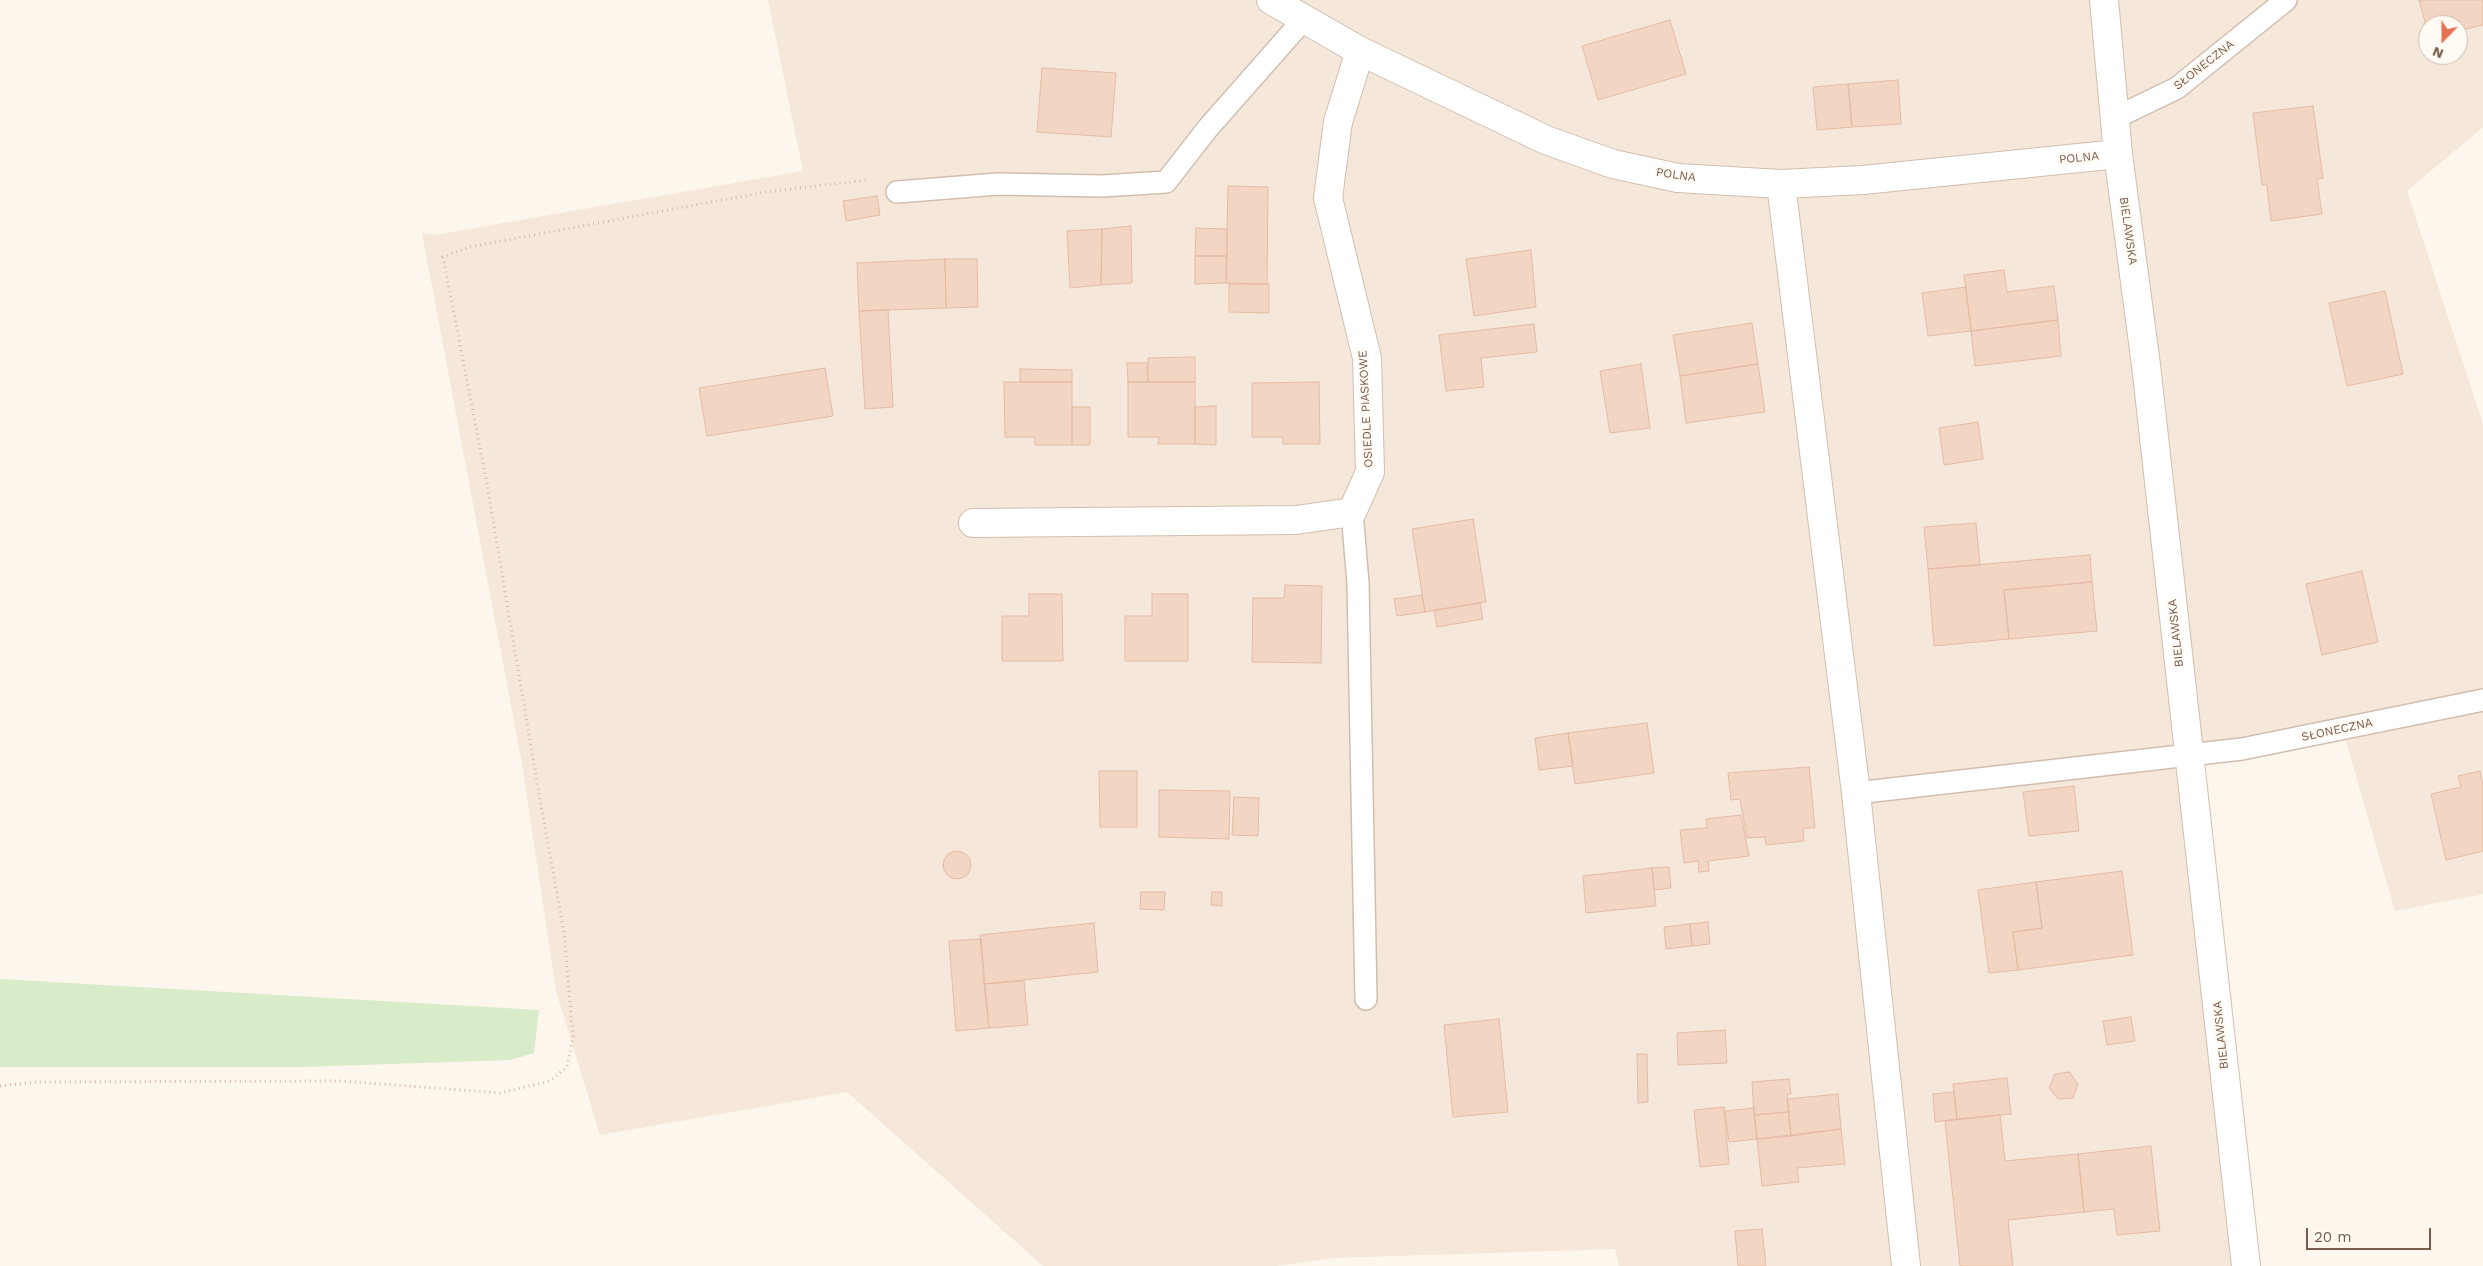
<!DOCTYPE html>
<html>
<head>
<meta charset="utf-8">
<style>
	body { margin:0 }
	#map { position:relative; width:2483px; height:1266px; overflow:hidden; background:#fdf6ec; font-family:"Work Sans",sans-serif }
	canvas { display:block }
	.north { position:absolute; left:2418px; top:15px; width:50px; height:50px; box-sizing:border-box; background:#fffaf3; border:1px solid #cabbb1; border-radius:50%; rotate:202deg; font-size:14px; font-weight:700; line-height:20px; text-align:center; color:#7a5c4d }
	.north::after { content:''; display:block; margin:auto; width:18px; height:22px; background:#e76f51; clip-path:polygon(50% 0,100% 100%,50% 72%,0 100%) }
	.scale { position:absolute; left:2306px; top:1228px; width:125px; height:22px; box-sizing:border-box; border:2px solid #7a5c4d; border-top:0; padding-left:6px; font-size:15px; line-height:18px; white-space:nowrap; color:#7a5c4d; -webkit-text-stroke:4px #fffaf3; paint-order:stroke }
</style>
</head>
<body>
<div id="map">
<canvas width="2483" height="1266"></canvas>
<div class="north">N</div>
<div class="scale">20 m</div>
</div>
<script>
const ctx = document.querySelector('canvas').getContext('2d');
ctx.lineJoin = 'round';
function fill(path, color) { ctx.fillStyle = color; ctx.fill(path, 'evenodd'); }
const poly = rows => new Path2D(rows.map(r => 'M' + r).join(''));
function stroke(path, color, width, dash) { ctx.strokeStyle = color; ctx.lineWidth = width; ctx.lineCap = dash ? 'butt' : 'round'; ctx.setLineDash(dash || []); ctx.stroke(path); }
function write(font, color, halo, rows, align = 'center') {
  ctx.font = font + ' "Work Sans",sans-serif'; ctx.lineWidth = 4.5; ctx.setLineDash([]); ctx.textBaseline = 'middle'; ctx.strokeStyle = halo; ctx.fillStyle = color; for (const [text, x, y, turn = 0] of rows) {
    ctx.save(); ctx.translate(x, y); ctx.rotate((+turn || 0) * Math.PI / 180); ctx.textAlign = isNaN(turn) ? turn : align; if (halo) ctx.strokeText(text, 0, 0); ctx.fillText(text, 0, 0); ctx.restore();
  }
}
fill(poly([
	[768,0,2483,0,2483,127,2407,191,2483,424,2483,894,2395,911,2342,728,2195,751,2247,1266,1619,1266,1615,1249,1334,1258,1276,1266,1043,1266,847,1092,600,1135,556,991,522,764,422,233,434,235,803,171],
	[2428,25,2458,25,2458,55,2428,55]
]), '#f5e8da');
fill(poly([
	[0,979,539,1010,534,1053,510,1060,302,1067,0,1067]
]), '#d8ecc9');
const building = poly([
	[2419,0,2483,0,2483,25,2458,31,2458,25,2428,25,2428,33,2419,0],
	[1670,20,1686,74,1598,100,1582,46,1670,20],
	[1042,68,1116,73,1111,137,1037,132,1042,68],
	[1898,80,1901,124,1852,127,1848,84,1898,80],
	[1848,84,1852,127,1817,130,1813,87,1848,84],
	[2313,106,2323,178,2317,179,2322,214,2271,221,2267,185,2262,185,2253,113,2313,106],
	[1228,186,1268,187,1267,284,1226,283,1228,186],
	[877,196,880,215,846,221,843,201,877,196],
	[1131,226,1132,283,1101,285,1102,229,1131,226],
	[1196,228,1227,229,1227,256,1195,256,1196,228],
	[1102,229,1101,285,1070,288,1067,231,1102,229],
	[1531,250,1536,307,1474,316,1466,259,1531,250],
	[1195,256,1227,256,1226,283,1195,284,1195,256],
	[945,259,977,259,978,307,946,308,945,259],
	[945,259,946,308,859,311,857,263,945,259],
	[2004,270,2007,292,2054,286,2058,320,1971,331,1964,275,2004,270],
	[1229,284,1269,284,1269,313,1229,312,1229,284],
	[1966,287,1971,331,1928,336,1922,293,1966,287],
	[2385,291,2403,374,2347,386,2329,303,2385,291],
	[888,310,893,407,865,409,859,311,888,310],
	[2058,320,2061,356,1975,366,1971,331,2058,320],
	[1752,323,1758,364,1680,376,1673,335,1752,323],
	[1534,324,1537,352,1481,358,1484,387,1446,391,1439,335,1534,324],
	[1195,357,1195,382,1148,382,1148,358,1195,357],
	[1127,363,1147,363,1148,382,1128,382,1127,363],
	[1641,364,1650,428,1610,433,1600,371,1641,364],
	[1758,364,1765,412,1686,423,1680,376,1758,364],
	[825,368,833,416,707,436,699,388,825,368],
	[1020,369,1072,370,1072,382,1020,382,1020,369],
	[1004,382,1072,382,1072,445,1035,445,1035,437,1005,437,1004,382],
	[1128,382,1195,382,1195,444,1158,444,1159,437,1128,437,1128,382],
	[1319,382,1320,444,1283,444,1283,437,1252,437,1252,383,1319,382],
	[1216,406,1216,445,1195,444,1195,407,1216,406],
	[1072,407,1090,407,1090,445,1072,445,1072,407],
	[1978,422,1983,459,1944,465,1939,428,1978,422],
	[1473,519,1486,602,1425,612,1412,529,1473,519],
	[1976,523,1980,565,1928,569,1924,527,1976,523],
	[2090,555,2092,582,2004,590,2009,639,1934,646,1928,569,2090,555],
	[2362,571,2378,642,2322,655,2306,584,2362,571],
	[2092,582,2097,631,2009,639,2004,590,2092,582],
	[1285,585,1322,586,1321,663,1252,662,1253,598,1284,598,1285,585],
	[1029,594,1062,594,1063,661,1002,661,1002,616,1029,616,1029,594],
	[1152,594,1188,594,1188,661,1125,661,1125,616,1152,616,1152,594],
	[1422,595,1425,612,1397,616,1394,599,1422,595],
	[1480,603,1483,619,1437,627,1434,610,1480,603],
	[1647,723,1654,773,1575,784,1568,733,1647,723],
	[1568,733,1573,766,1539,770,1535,738,1568,733],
	[1809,767,1815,828,1803,828,1804,841,1766,845,1765,837,1747,838,1740,799,1731,800,1728,773,1809,767],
	[1099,771,1137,771,1137,827,1100,827,1099,771],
	[2480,771,2483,785,2483,851,2446,860,2431,794,2461,787,2458,776,2480,771],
	[2074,786,2079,831,2029,836,2023,792,2074,786],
	[1159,790,1230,791,1229,839,1159,837,1159,790],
	[1234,797,1259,798,1258,836,1232,835,1234,797],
	[1741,815,1749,856,1708,861,1709,871,1699,872,1698,861,1684,863,1680,830,1707,828,1706,819,1741,815],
	'943 865a14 14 0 1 1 28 0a14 14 0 1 1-28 0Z',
	[1669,867,1671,888,1654,890,1652,868,1669,867],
	[1652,868,1656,906,1586,913,1583,876,1652,868],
	[2122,871,2133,955,2018,970,2013,932,2042,928,2036,882,2122,871],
	[2036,882,2042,928,2013,932,2018,970,1989,973,1978,890,2036,882],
	[1141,892,1165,892,1164,910,1140,909,1141,892],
	[1212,892,1222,892,1222,906,1211,905,1212,892],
	[1708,922,1710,944,1692,946,1690,924,1708,922],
	[1094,923,1098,972,984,984,980,935,1094,923],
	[1690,924,1692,946,1666,949,1664,927,1690,924],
	[981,939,989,1028,956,1031,949,941,981,939],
	[1024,981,1028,1025,989,1028,984,984,1024,981],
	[2131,1017,2135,1041,2107,1045,2103,1021,2131,1017],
	[1499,1019,1508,1112,1453,1117,1444,1025,1499,1019],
	[1725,1030,1727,1063,1678,1065,1677,1033,1725,1030],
	[1637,1054,1647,1054,1648,1102,1638,1103,1637,1054],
	[2069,1072,2078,1084,2073,1098,2058,1099,2049,1088,2055,1074,2069,1072],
	[2007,1078,2011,1114,1957,1119,1953,1084,2007,1078],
	[1789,1079,1791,1094,1787,1094,1789,1112,1754,1115,1752,1082,1789,1079],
	[1954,1092,1957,1119,1935,1122,1933,1094,1954,1092],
	[1838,1094,1841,1129,1791,1136,1787,1099,1838,1094],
	[1724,1107,1729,1164,1700,1167,1694,1110,1724,1107],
	[1754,1108,1757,1139,1729,1142,1725,1111,1754,1108],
	[1789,1112,1791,1136,1757,1139,1754,1115,1789,1112],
	[2000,1115,2005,1161,2078,1154,2084,1212,2008,1220,2013,1266,1960,1266,1945,1121,2000,1115],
	[1841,1129,1845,1164,1797,1168,1799,1182,1762,1186,1757,1139,1841,1129],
	[2151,1146,2160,1231,2117,1235,2114,1209,2084,1212,2078,1154,2151,1146],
	[1762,1229,1766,1266,1738,1266,1735,1231,1762,1229]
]);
fill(building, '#f3d5c3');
stroke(building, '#e6bba3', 1);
const service = poly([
	[2115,118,2177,88,2286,0],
	[897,192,998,184,1102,186,1166,182,1208,128,1304,19],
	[1352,512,1358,583,1366,999],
	[1856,793,2242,749,2483,700]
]);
const minor = poly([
	[1271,0,1360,51,1546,140,1613,164,1678,178,1781,184,1863,180,2118,154],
	[1781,184,1856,793,1906,1266],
	[973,523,1296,520,1352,512,1370,472,1367,358,1328,198,1338,122,1360,51]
]);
const tertiary = poly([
	[2104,0,2118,154,2146,365,2246,1266]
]);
stroke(service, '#d1beb0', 24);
stroke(minor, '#d1beb0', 30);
stroke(tertiary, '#d1beb0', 30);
stroke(poly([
	[0,1086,38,1082,340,1081,500,1093,550,1081,567,1067,573,1036,564,932,540,800,487,484,443,257,469,247,765,192,867,180]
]), '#d9b8a5', 3, [1, 4]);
stroke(service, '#fff', 21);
stroke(minor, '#fff', 28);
stroke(tertiary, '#fff', 28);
write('12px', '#7a5c4d', '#fffaf3', [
	["SŁONECZNA",2204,65,-38],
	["POLNA",2079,158,-6],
	["POLNA",1676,175,8],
	["BIELAWSKA",2128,231,82],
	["OSIEDLE PIASKOWE",1366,409,-93],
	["BIELAWSKA",2176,633,-96],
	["SŁONECZNA",2337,730,-12],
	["BIELAWSKA",2221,1035,-96]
]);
</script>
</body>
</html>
